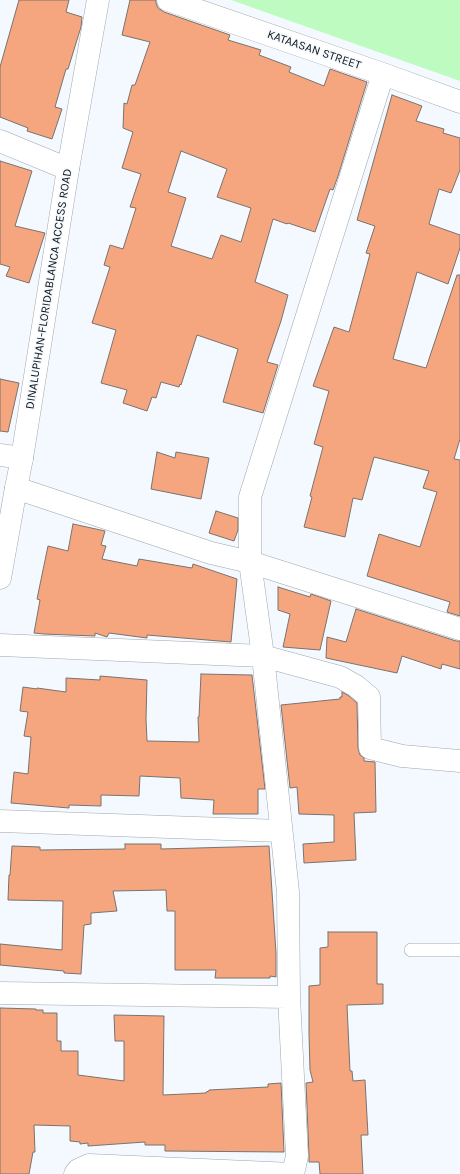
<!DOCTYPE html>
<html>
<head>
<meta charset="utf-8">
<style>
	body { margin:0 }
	canvas { display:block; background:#f3f9fe }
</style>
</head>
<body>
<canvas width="460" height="1174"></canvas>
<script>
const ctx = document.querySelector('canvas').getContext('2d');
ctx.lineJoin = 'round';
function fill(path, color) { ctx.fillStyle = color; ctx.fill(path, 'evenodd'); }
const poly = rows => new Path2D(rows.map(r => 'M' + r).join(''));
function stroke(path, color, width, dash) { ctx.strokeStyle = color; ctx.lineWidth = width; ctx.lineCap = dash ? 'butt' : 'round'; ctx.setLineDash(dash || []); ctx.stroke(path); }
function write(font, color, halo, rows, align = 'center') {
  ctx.font = font + ' Karla,sans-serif'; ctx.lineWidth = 3; ctx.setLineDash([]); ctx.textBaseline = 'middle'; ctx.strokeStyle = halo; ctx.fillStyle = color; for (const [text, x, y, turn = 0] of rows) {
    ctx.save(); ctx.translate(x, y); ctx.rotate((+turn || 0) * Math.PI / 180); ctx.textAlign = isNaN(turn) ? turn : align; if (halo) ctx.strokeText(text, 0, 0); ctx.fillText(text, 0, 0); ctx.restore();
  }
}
fill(poly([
	[231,0,460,0,460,81]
]), '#befbc1');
const building = poly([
	[19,0,69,0,66,12,82,17,81,27,68,69,66,69,55,107,62,109,52,139,27,131,28,128,0,117,0,67,19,0],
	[130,0,156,0,156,3,158,8,164,12,230,35,228,40,261,50,259,55,291,67,289,72,324,86,330,69,367,82,338,176,333,190,330,189,315,232,288,223,287,224,273,219,255,282,288,295,281,321,267,362,278,365,263,413,223,402,238,349,197,335,181,385,180,384,179,387,161,382,156,398,152,397,147,411,123,403,127,390,101,383,116,330,92,323,110,267,104,265,110,245,123,249,136,208,130,207,141,174,122,168,133,132,123,128,124,103,127,104,132,85,135,85,150,42,122,35,130,0],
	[181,151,227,169,217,197,251,208,241,242,221,235,212,259,171,246,186,198,168,192,181,151],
	[392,95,422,106,416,121,444,129,443,133,460,138,460,170,451,193,439,189,429,224,460,235,460,248,448,284,417,272,393,359,426,368,457,275,460,275,460,439,454,459,460,460,460,616,447,612,450,602,367,576,379,534,420,547,437,492,423,488,429,471,374,457,362,500,353,498,345,537,304,527,312,497,310,496,323,447,314,444,329,391,313,386,334,327,349,332,370,254,366,253,375,226,357,220,392,95],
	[0,161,32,171,15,226,45,233,29,283,6,276,10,267,0,264,0,161],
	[0,379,19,383,8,432,0,431,0,379],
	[157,452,175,458,176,452,209,458,201,499,151,489,157,452],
	[216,511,238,518,238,530,234,541,209,533,216,511],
	[73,524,105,531,101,545,106,546,102,559,137,566,139,559,192,568,193,564,237,579,231,642,147,635,147,638,109,633,107,637,95,633,95,636,44,634,34,633,40,600,37,599,48,546,68,551,73,524],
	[278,587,310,597,311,594,331,601,320,650,283,647,290,614,278,610,278,587],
	[356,609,456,641,460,641,460,669,442,664,441,669,402,656,397,673,326,658,327,637,346,642,356,609],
	[201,674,252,675,265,789,258,789,258,814,213,814,214,800,181,798,180,778,140,776,139,796,101,795,101,806,69,805,69,808,11,803,14,772,28,774,31,737,24,736,28,712,20,711,23,687,37,689,37,688,66,692,66,678,100,680,100,676,147,680,146,719,147,741,199,742,198,717,199,717,201,674],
	[342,692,349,696,357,703,358,748,360,755,364,758,364,761,375,762,376,812,354,813,356,860,304,863,303,844,334,842,334,815,299,814,297,787,290,788,281,705,340,699,340,697,342,697,342,692],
	[125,844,161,844,161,849,269,846,276,953,276,977,270,976,270,978,215,978,216,970,175,970,175,911,167,911,166,890,113,891,117,911,91,913,91,924,84,925,81,974,64,973,64,971,0,965,0,944,62,950,63,901,8,900,9,875,10,875,12,846,40,847,40,850,125,849,125,844],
	[328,932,377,932,377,984,383,984,383,1004,347,1005,350,1071,352,1071,353,1081,365,1080,368,1135,361,1135,363,1174,320,1174,319,1162,309,1162,309,1155,306,1083,313,1082,310,1070,309,1034,309,986,320,985,320,948,328,947,328,932],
	[0,1008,36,1009,36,1010,43,1010,43,1013,57,1013,57,1041,61,1041,61,1051,78,1051,78,1075,124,1081,124,1041,115,1041,114,1015,164,1016,163,1095,206,1093,206,1092,209,1091,209,1090,268,1087,268,1084,281,1083,284,1152,165,1151,165,1145,145,1145,145,1142,88,1146,88,1143,80,1144,80,1142,70,1141,70,1126,34,1125,35,1152,33,1152,29,1174,0,1174,0,1008]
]);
fill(building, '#f5a67f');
stroke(building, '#7a726e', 1);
const service = poly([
	[411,950,460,950]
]);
const minor = poly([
	[168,0,383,74,460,102],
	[0,141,68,169],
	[0,455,22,458],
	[16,488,211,553,250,562,460,629],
	[0,645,263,656,340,677,356,686,369,697,370,748,402,756,460,761],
	[0,821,281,831],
	[0,993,289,997],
	[75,1174,78,1170,89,1165,293,1174,297,1156,289,997,288,892,263,656,250,562,250,497,383,74]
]);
const secondary = poly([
	[0,578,16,488,22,458,68,169,98,0]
]);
stroke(service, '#a0a7ad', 14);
stroke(minor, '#a0a7ad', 23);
stroke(secondary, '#a0a7ad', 23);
stroke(service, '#fff', 13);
stroke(minor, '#fff', 22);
stroke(secondary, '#fff', 22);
write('12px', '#121517', '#f3f9fe', [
	["KATAASAN STREET",314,50,19],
	["DINALUPIHAN-FLORIDABLANCA ACCESS ROAD",49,289,-81]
]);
</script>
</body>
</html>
